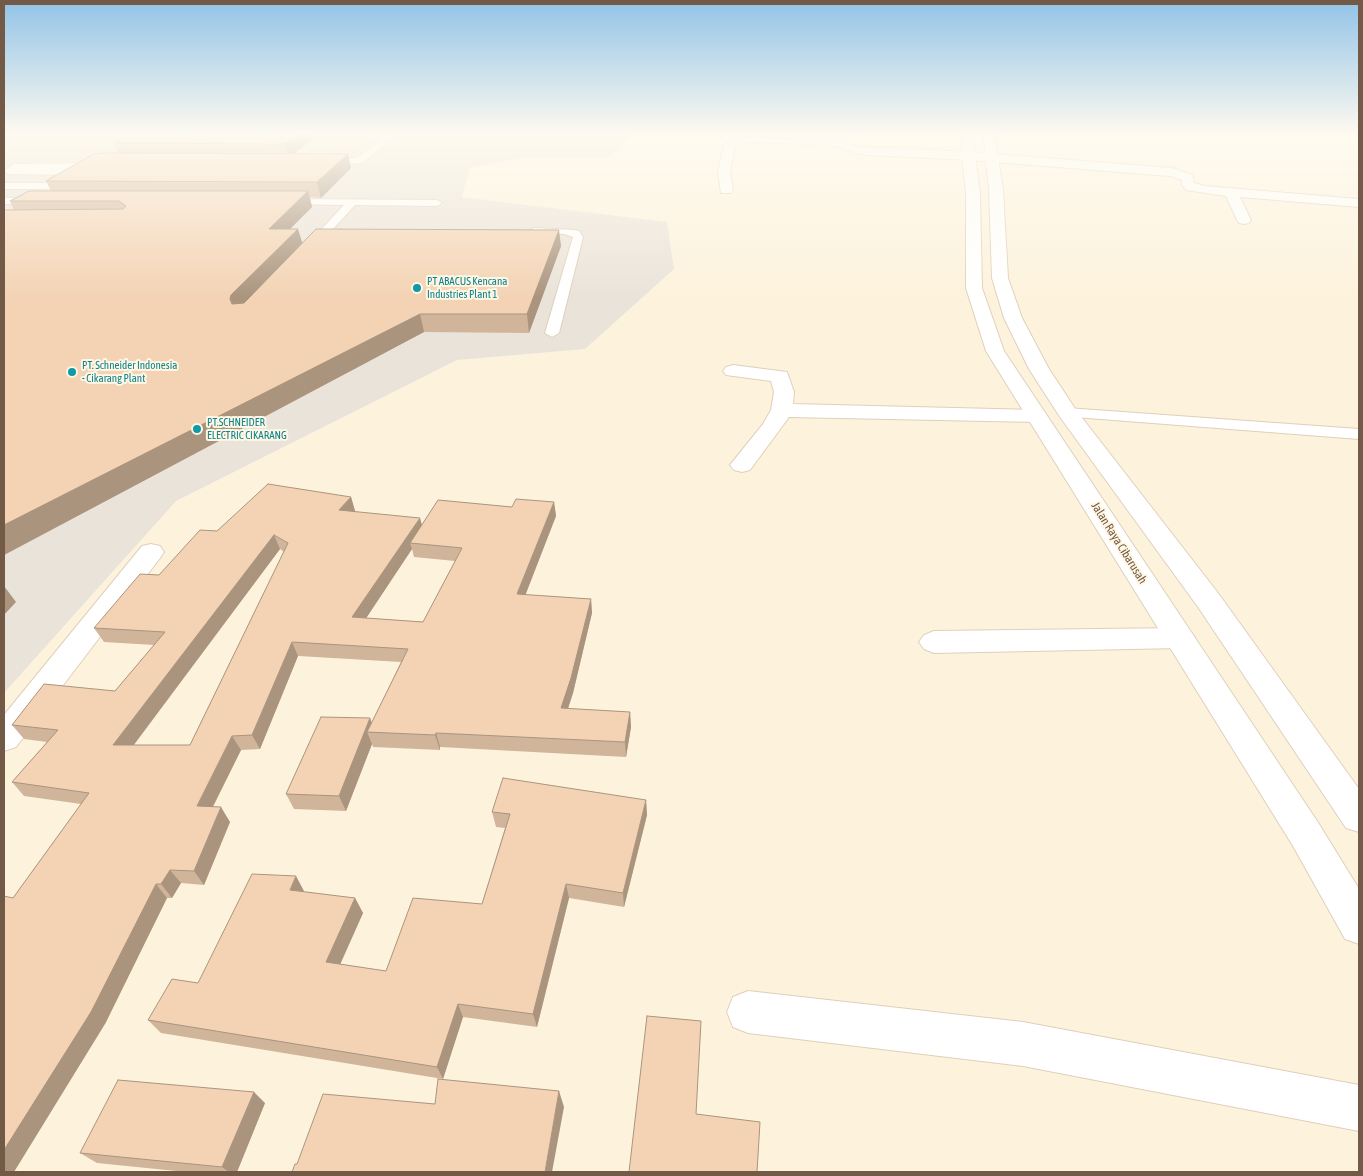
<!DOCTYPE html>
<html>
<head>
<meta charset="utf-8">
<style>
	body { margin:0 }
	#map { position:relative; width:1363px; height:1176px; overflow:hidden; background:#fdf3dd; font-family:"Asap Condensed",sans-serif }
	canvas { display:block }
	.frame { position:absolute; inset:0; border:5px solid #725a46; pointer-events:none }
</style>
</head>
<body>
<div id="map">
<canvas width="1363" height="1176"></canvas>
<div class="frame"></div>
</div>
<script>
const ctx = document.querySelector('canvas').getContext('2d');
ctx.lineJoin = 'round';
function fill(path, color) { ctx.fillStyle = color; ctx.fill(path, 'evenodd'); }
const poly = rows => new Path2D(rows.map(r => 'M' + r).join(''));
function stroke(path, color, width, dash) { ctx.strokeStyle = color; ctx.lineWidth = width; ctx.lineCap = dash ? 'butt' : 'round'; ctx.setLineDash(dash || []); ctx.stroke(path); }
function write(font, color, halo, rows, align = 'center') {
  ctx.font = font + ' "Asap Condensed",sans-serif'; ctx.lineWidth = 4; ctx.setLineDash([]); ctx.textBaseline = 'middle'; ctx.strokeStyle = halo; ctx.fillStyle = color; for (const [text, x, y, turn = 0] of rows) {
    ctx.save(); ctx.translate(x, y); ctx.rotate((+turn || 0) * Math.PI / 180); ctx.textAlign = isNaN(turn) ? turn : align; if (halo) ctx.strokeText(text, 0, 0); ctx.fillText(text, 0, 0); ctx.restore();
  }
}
fill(poly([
	[4,133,634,133,610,157,527,157,470,168,462,197,667,222,674,269,585,349,457,360,176,501,4,693]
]), '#eae3da');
const service = poly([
	[283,133,364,133,360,135,287,135,283,133],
	[365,133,387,133,393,138,362,163,323,166,319,163,323,160,357,158,384,138,365,133],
	[90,163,93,164,93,168,62,169,82,170,84,172,79,175,8,174,4,171,14,164,90,163],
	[4,183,52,183,57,186,52,189,4,189,4,183],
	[4,198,37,198,42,201,37,204,4,204,4,198],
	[283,199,437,200,442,203,437,206,355,205,313,251,309,252,303,249,305,247,344,205,280,204,280,200,283,199],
	[534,228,575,230,579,231,583,237,559,333,552,337,545,333,573,237,564,234,530,233,529,231,534,228],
	[1067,408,1359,429,1359,439,1062,416,1059,413,1062,410,1067,408]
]);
const minor = poly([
	[743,137,840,140,858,147,867,147,970,152,1172,168,1192,175,1194,183,1204,186,1359,199,1359,207,1240,197,1251,220,1249,223,1244,224,1239,223,1237,220,1226,196,1186,190,1182,185,1182,180,1170,176,970,160,867,155,852,152,838,146,786,143,744,143,735,147,730,172,733,190,731,193,721,193,718,172,724,145,726,143,743,137],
	[733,365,787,372,794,392,793,404,1036,410,1044,411,1047,416,1044,421,1036,422,789,417,750,470,742,472,734,470,730,465,763,424,771,410,774,392,771,381,726,375,723,371,726,367,733,365],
	[151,544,160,546,164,552,160,558,16,747,4,751,4,715,142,546,151,544],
	[1180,628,1190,631,1195,638,1190,645,1180,648,934,653,924,649,919,642,924,635,934,631,1180,628],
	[748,991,1023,1022,1359,1085,1359,1131,1023,1066,748,1033,733,1027,727,1012,733,997,748,991]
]);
const tertiary = poly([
	[960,133,972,133,980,194,982,288,1004,351,1319,824,1359,889,1359,944,1345,939,1293,846,986,351,966,288,966,194,960,133],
	[983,133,994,133,1003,189,1008,278,1022,318,1049,369,1076,410,1218,593,1359,789,1359,832,1346,828,1198,607,1060,417,1029,369,1004,318,992,278,989,189,983,133]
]);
stroke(service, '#e0cfba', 2);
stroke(minor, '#e0cfba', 2);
stroke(tertiary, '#e0cfba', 2);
fill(service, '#fff');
fill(minor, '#fff');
fill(tertiary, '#fff');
fill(poly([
	[315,137,294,153,351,168,321,198,310,197,312,207,290,229,302,243,561,246,529,333,424,332,4,555,4,210,14,210,10,201,51,191,46,181,118,153,114,143],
	[351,497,355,511,354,512,422,525,512,507,554,502,556,516,525,595,591,599,592,613,573,693,568,709,630,712,631,727,626,757,440,747,440,750,373,747,372,744,346,811,294,809,286,794,370,718,372,723,401,662,298,656,260,749,241,750,213,807,230,822,204,885,181,883,172,898,167,898,105,1024,13,898,81,804,24,796,12,782,47,742,24,739,12,725,115,691,154,645,104,642,94,628,159,575,217,531],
	[280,549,284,552,190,745,134,745],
	[412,549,414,557,455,561,423,622,366,618],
	[646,800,647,815,624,907,569,898,537,1027,463,1017,443,1079,161,1033,148,1020,198,983,304,891,304,892,355,898,363,913,340,964,386,971,482,904,505,828,496,827,492,812],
	[265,1103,237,1172,186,1172,97,1163,80,1153]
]), '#d1b59b');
fill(poly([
	[299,133,314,133,315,137,289,158,285,144],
	[348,154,351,168,321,198,317,182],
	[308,191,312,207,274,245,269,229],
	[298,229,303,245,238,313,230,299,231,295],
	[559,230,561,246,529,333,527,314],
	[420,314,424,332,4,555,4,525],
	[351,497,355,511,343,524,339,510],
	[554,502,556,516,520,609,517,594],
	[420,518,424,532,410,543,412,549,357,632,352,617],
	[274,535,280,549,123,759,113,745],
	[4,586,16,602,4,615],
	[591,599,592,613,573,693,563,723,561,708],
	[292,642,298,656,260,749,252,735],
	[630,712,631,727,626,757,625,742],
	[370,718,375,733,367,732,372,744,346,811,339,796],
	[436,733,440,747,440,750,435,735],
	[232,736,241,750,206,820,197,806],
	[646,800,647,815,624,907,623,893],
	[221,807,230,822,204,885,194,871],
	[170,870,181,883,172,898,161,884],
	[296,876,304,891,298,904,290,890],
	[156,884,167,898,105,1024,14,1172,4,1172,4,1150],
	[566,884,569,898,537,1027,533,1014],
	[355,898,363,913,335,976,326,962],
	[458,1004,463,1017,443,1079,437,1067],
	[559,1091,564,1107,552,1172,545,1172],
	[254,1092,265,1103,237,1172,229,1172,222,1167]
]), '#aa947e');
const building = poly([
	[133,133,299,133,285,144,114,143,133,133],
	[103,153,348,154,317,182,46,181,94,154,103,153],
	[29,191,308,191,269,229,298,229,231,295,230,299,232,304,244,303,316,229,559,230,527,314,420,314,4,525,4,210,123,209,126,206,119,201,10,201,29,191],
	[268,484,351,497,339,510,420,518,352,617,423,622,462,548,410,543,438,500,512,507,516,499,554,502,517,594,591,599,571,678,561,708,630,712,625,742,436,733,435,735,367,732,408,649,292,642,252,735,232,736,197,806,221,807,194,871,170,870,161,884,156,884,91,1012,4,1150,4,896,13,898,89,793,12,782,58,730,12,725,44,684,115,691,165,632,94,628,140,574,159,575,200,530,217,531,268,484],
	[274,535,288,543,190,745,113,745,274,535],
	[321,717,370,718,339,796,286,794,321,717],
	[503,778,646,800,623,893,566,884,533,1014,458,1004,437,1067,148,1020,172,979,198,983,252,874,296,876,290,890,355,898,326,962,386,971,413,898,482,904,510,814,492,812,503,778],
	[647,1016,701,1021,696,1114,760,1122,757,1172,629,1172,647,1016],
	[438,1079,559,1091,545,1172,292,1172,295,1164,297,1164,323,1094,435,1104,438,1079],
	[118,1080,254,1092,222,1167,80,1153,118,1080]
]);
fill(building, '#f3d3b4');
stroke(building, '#aa947e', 1);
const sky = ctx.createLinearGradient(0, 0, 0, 298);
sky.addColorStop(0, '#92c3e7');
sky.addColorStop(0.45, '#fefaf0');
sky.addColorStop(1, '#fefaf000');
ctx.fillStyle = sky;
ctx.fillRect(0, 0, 1363, 298);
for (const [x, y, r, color] of [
	[417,288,5,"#0f9aa8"],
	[72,372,5,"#0f9aa8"],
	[197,429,5,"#0f9aa8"]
]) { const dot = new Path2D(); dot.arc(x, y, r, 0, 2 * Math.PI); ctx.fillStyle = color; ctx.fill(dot); stroke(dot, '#fff7e4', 2); }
write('11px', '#0d838f', '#fff7e4', [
	["PT ABACUS Kencana",427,282],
	["Industries Plant 1",427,295],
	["PT. Schneider Indonesia",82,366],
	["- Cikarang Plant",82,379],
	["PT.SCHNEIDER",207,423],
	["ELECTRIC CIKARANG",207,436]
], 'left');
write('12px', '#725a46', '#fff7e4', [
	["Jalan Raya Cibarusah",1119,543,58]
]);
</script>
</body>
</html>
